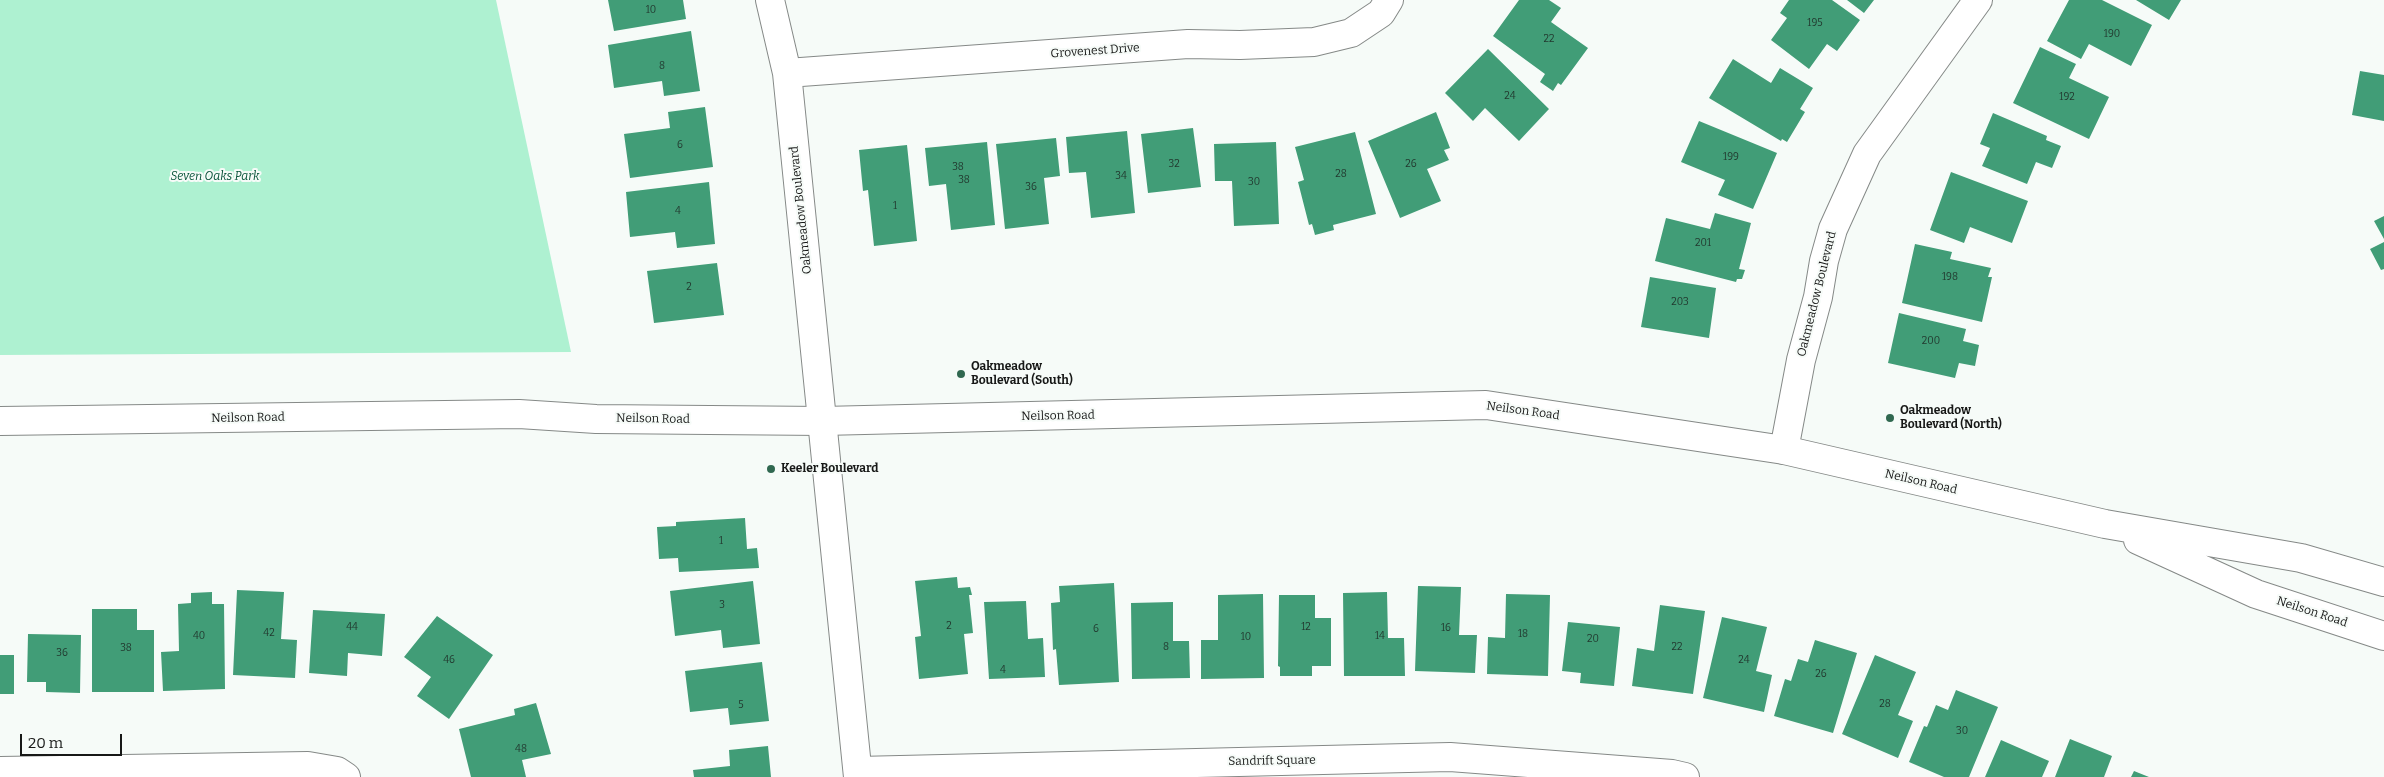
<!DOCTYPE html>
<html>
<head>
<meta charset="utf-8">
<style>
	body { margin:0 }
	#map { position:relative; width:2384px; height:777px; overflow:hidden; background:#f6fbf8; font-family:Bitter,serif }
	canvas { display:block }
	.scale { position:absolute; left:20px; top:734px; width:102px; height:22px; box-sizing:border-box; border:2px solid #171817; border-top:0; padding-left:6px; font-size:15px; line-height:18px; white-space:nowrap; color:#171817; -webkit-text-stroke:4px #f6fbf8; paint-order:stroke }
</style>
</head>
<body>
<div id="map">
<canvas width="2384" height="777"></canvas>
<div class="scale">20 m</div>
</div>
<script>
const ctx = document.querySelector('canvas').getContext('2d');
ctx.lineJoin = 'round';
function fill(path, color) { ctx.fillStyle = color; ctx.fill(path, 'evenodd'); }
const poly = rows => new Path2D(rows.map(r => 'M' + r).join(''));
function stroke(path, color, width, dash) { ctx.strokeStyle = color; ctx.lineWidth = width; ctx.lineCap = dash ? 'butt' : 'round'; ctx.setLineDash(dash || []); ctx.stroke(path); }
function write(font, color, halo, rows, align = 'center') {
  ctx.font = font + ' Bitter,serif'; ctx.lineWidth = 4; ctx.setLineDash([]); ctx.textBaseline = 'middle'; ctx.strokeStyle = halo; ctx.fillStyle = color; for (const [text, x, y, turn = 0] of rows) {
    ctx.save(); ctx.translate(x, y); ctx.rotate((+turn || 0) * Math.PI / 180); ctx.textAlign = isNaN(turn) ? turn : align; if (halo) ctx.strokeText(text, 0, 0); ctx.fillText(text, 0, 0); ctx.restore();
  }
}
fill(poly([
	[0,0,496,0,571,352,0,355]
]), '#aef1d1');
fill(poly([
	[608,0,683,0,686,19,614,31],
	[1519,0,1549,0,1561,8,1551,22,1588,48,1561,85,1558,83,1553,91,1540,82,1545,74,1493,36],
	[1789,0,1832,0,1860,20,1837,51,1827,44,1809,69,1771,40,1787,18,1780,13],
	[1847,0,1874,0,1864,13],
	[2069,0,2102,0,2152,25,2131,66,2089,44,2081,59,2047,41],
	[2136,0,2181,0,2169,20],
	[691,31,700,91,664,96,662,81,614,88,608,45],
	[2040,47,2076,64,2069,78,2109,97,2089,139,2013,103],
	[1488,49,1549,109,1519,141,1485,108,1473,121,1445,93],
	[1733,59,1771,83,1780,68,1813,88,1800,109,1805,112,1787,142,1782,139,1781,141,1709,98],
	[2360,71,2384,75,2384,121,2352,115],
	[705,107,713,167,630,178,624,134,670,128,668,112],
	[1436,112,1450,148,1444,150,1449,160,1427,169,1441,201,1400,218,1368,141],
	[1993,113,2047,136,2046,140,2061,146,2052,168,2036,162,2027,184,1982,166,1990,148,1980,144],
	[1699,121,1777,153,1753,209,1718,195,1725,180,1681,162],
	[1193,128,1201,187,1148,193,1141,134],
	[1127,131,1135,213,1091,218,1086,172,1069,173,1066,137],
	[1355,132,1376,214,1333,225,1334,230,1315,235,1312,224,1309,225,1298,182,1304,180,1295,147],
	[1056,138,1060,176,1044,178,1049,224,1005,229,996,144],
	[987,142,995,225,951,230,946,184,929,186,925,148],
	[1276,142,1279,224,1234,226,1232,181,1215,181,1214,144],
	[907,145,917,241,874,246,868,190,863,191,859,150],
	[1951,172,2028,201,2012,243,1970,227,1964,243,1930,230],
	[709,182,715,244,677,248,675,232,630,237,626,192],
	[1715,213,1751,223,1739,269,1745,270,1742,279,1737,279,1736,282,1655,261,1666,218,1710,229],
	[2384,216,2384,239,2374,221],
	[2384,242,2384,269,2381,270,2370,249],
	[1915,244,1952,252,1950,259,1991,268,1988,277,1992,277,1982,322,1902,303],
	[717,263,724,315,654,323,647,271],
	[1650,277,1716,288,1709,338,1641,327],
	[1899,313,1966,329,1963,341,1979,345,1975,366,1959,363,1955,378,1888,363],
	[745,518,747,549,757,548,759,568,679,572,678,558,659,559,657,527,676,526,676,522],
	[957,577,958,588,970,587,972,595,969,595,973,633,964,634,968,674,919,679,915,637,921,636,915,581],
	[753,581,760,644,723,648,721,630,675,636,670,591],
	[1114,583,1119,682,1059,685,1056,649,1053,650,1051,603,1060,602,1059,586],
	[1418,586,1461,587,1459,635,1477,635,1475,673,1415,671],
	[237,590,284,592,281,639,297,640,295,678,233,675],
	[212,592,212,604,224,604,225,689,163,691,161,652,179,651,178,604,191,603,191,593],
	[1387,592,1388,638,1404,638,1405,676,1344,676,1343,593],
	[1263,594,1264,678,1201,679,1201,640,1218,640,1218,595],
	[1506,594,1550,595,1548,676,1487,674,1488,637,1505,638],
	[1279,595,1315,595,1315,618,1331,618,1331,666,1312,666,1312,676,1280,676,1280,667,1278,666],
	[1026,601,1028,639,1043,638,1045,677,989,679,984,602],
	[1173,602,1173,641,1189,641,1190,678,1132,679,1131,603],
	[1660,605,1705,611,1693,694,1632,686,1637,648,1654,651],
	[92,609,137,609,137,630,154,630,154,692,92,692],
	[313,610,385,614,382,656,348,653,347,676,309,673],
	[437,616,493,655,449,719,417,696,431,677,404,657],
	[1722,617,1767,627,1756,671,1772,675,1764,712,1703,698],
	[1568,622,1620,627,1614,686,1580,683,1581,673,1562,671],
	[28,634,81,635,80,693,46,692,46,682,27,682],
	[1815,640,1857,653,1833,733,1774,716,1785,679,1791,681,1798,659,1808,662],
	[0,655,14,655,14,694,0,694],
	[1875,655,1916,672,1898,715,1913,721,1898,758,1842,734],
	[762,662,769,721,730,725,728,708,690,712,685,671],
	[1956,690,1998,707,1969,777,1944,777,1909,762,1924,726,1927,727,1936,705,1948,710],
	[536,703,551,754,522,760,526,777,471,777,459,729,515,715,514,709],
	[2070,739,2112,756,2104,777,2055,777],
	[2001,740,2049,761,2042,777,1985,777],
	[768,746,771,777,694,777,693,770,730,766,729,750],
	[2134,771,2149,777,2131,777]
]), '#419d77');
const street = poly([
	[770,0,787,73,858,777],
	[787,73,1188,44,1240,45,1314,42,1351,33,1381,13,1389,0],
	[1784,450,1801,360,1818,297,1824,261,1833,229,1867,154,1978,0],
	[0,771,308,766,337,771,346,777],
	[858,771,1450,757,1672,774,1685,777]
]);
const secondary = poly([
	[0,421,519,414,596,419,823,421,1486,405,1784,450,2105,524,2301,558,2384,582],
	[2138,540,2256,594,2384,636]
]);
stroke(street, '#858987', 30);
stroke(secondary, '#858987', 30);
stroke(street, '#fff', 28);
stroke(secondary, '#fff', 28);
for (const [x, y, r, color] of [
	[961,374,5,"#306850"],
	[1890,418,5,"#306850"],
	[771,469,5,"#306850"]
]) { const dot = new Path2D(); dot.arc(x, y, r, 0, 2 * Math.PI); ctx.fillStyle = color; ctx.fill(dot); stroke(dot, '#f6fbf8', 2); }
write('10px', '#22392f', null, [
	["10",651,10],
	["195",1815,23],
	["190",2112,34],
	["22",1549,39],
	["8",662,66],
	["24",1510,96],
	["192",2067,97],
	["6",680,145],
	["199",1731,157],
	["32",1174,164],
	["26",1411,164],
	["38",958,167],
	["28",1341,174],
	["34",1121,176],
	["38",964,180],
	["30",1254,182],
	["36",1031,187],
	["1",895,206],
	["4",678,211],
	["201",1703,243],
	["198",1950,277],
	["2",689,287],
	["203",1680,302],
	["200",1931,341],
	["1",721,541],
	["3",722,605],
	["2",949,626],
	["44",352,627],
	["12",1306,627],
	["16",1446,628],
	["6",1096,629],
	["42",269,633],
	["18",1523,634],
	["40",199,636],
	["14",1380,636],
	["10",1246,637],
	["20",1593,639],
	["8",1166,647],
	["22",1677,647],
	["38",126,648],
	["36",62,653],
	["46",449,660],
	["24",1744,660],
	["4",1003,670],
	["26",1821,674],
	["28",1885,704],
	["5",741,705],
	["30",1962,731],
	["48",521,749]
]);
write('12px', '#171817', '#f6fbf8', [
	["Grovenest Drive",1095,51,-4],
	["Oakmeadow Boulevard",801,210,-96],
	["Oakmeadow Boulevard",1817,294,-76],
	["Neilson Road",1523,411,8],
	["Neilson Road",1058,416,-1],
	["Neilson Road",248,418,-1],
	["Neilson Road",653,419,1],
	["Neilson Road",1921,482,13],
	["Neilson Road",2312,612,18],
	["Sandrift Square",1272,761,-1]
]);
write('italic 12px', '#075339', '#f6fbf8', [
	["Seven Oaks Park",215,177]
]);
write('bold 12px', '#171817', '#f6fbf8', [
	["Oakmeadow",971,367],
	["Boulevard (South)",971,381],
	["Oakmeadow",1900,411],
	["Boulevard (North)",1900,425],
	["Keeler Boulevard",781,469]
], 'left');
</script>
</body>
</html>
